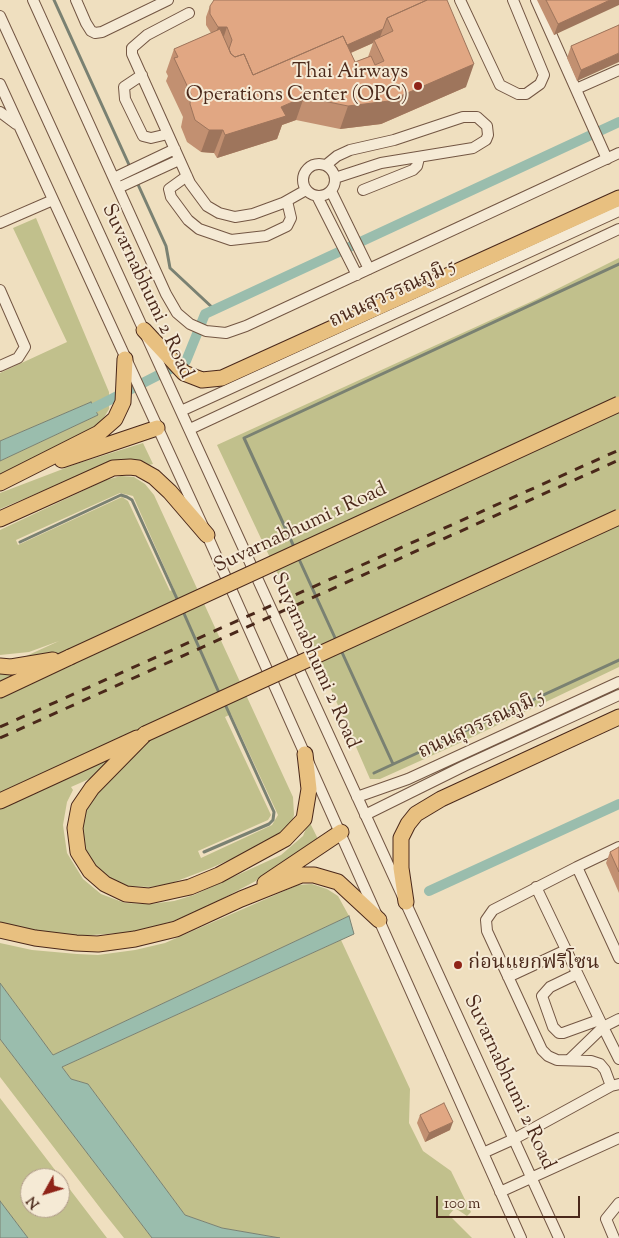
<!DOCTYPE html>
<html>
<head>
<meta charset="utf-8">
<style>
	body { margin:0 }
	#map { position:relative; width:619px; height:1238px; overflow:hidden; background:#efdfbf; font-family:"Sorts Mill Goudy",serif }
	canvas { display:block }
	.north { position:absolute; left:20px; top:1168px; width:50px; height:50px; box-sizing:border-box; background:#f5ead5; border:1px solid #b19c8a; border-radius:50%; rotate:231deg; font-size:14px; font-weight:700; line-height:20px; text-align:center; color:#4a281a }
	.north::after { content:''; display:block; margin:auto; width:18px; height:22px; background:#8f2418; clip-path:polygon(50% 0,100% 100%,50% 72%,0 100%) }
	.scale { position:absolute; left:436px; top:1196px; width:144px; height:22px; box-sizing:border-box; border:2px solid #4a281a; border-top:0; padding-left:6px; font-size:15px; line-height:18px; white-space:nowrap; color:#4a281a; -webkit-text-stroke:4px #f5ead5; paint-order:stroke }
</style>
</head>
<body>
<div id="map">
<canvas width="619" height="1238"></canvas>
<div class="north">N</div>
<div class="scale">100 m</div>
</div>
<script>
const ctx = document.querySelector('canvas').getContext('2d');
ctx.lineJoin = 'round';
function fill(path, color) { ctx.fillStyle = color; ctx.fill(path, 'evenodd'); }
const poly = rows => new Path2D(rows.map(r => 'M' + r).join(''));
function stroke(path, color, width, dash) { ctx.strokeStyle = color; ctx.lineWidth = width; ctx.lineCap = dash ? 'butt' : 'round'; ctx.setLineDash(dash || []); ctx.stroke(path); }
function write(font, color, halo, rows, align = 'center') {
  ctx.font = font + ' "Sorts Mill Goudy","Noto Serif Thai",serif'; ctx.lineWidth = 4; ctx.setLineDash([]); ctx.textBaseline = 'middle'; ctx.strokeStyle = halo; ctx.fillStyle = color; for (const [text, x, y, turn = 0] of rows) {
    ctx.save(); ctx.translate(x, y); ctx.rotate((+turn || 0) * Math.PI / 180); ctx.textAlign = isNaN(turn) ? turn : align; if (halo) ctx.strokeText(text, 0, 0); ctx.fillText(text, 0, 0); ctx.restore();
  }
}
fill(poly([
	[36,218,109,392,109,409,98,428,0,476,0,461,98,415,91,402,0,441,0,373,67,342,13,228],
	[619,258,619,667,462,742,380,779,370,779,320,664,217,445,537,299],
	[143,443,153,464,149,465,129,459,111,462,0,509,0,493,76,464],
	[121,476,134,477,145,484,154,495,293,797,294,815,290,828,279,838,211,868,169,884,150,887,128,886,109,878,95,866,84,848,80,827,84,808,123,764,71,787,73,790,67,802,63,825,67,853,83,879,101,894,125,903,150,904,174,901,194,895,281,855,303,836,309,821,320,843,267,875,203,909,173,921,135,932,78,936,35,933,0,925,0,668,59,641,29,652,0,655,0,530,106,480],
	[120,493,133,496,174,589,170,591,128,501,122,497,18,545,16,540],
	[231,714,278,815,272,825,201,858,198,851,268,820,271,815,225,717],
	[312,884,327,889,338,896,349,916,53,1055,0,983,0,943,32,950,77,954,98,955,135,950,165,943,298,885],
	[341,940,410,1089,409,1123,423,1151,451,1171,471,1212,467,1216,455,1208,449,1215,472,1238,280,1238,222,1228,185,1215,88,1084,71,1079,62,1067],
	[0,1040,0,1039,152,1238,124,1238,104,1213,0,1077],
	[0,1098,107,1238,28,1238,0,1201],
	[30,1178,60,1178,60,1208,30,1208]
]), '#c1c08c');
const water = poly([
	[91,402,98,415,0,461,0,441,91,402],
	[349,916,354,934,62,1067,71,1079,88,1084,185,1215,222,1228,280,1238,152,1238,0,1039,0,983,53,1055,349,916],
	[0,1201,28,1238,0,1238,0,1201]
]);
fill(water, '#9abdad');
stroke(water, '#7a8172', 1);
stroke(poly([
	[54,0,166,246,170,268,215,310],
	[20,542,121,495,127,497,132,500,178,601],
	[295,549,244,438,619,264],
	[298,557,336,640],
	[182,609,220,695],
	[340,648,393,764],
	[374,773,619,660],
	[204,852,269,824,273,820,274,812,224,702]
]), '#7a8172', 3);
stroke(poly([
	[84,413,186,361,205,314,619,122],
	[429,891,619,804]
]), '#9abdad', 10);
const minor = poly([
	[33,0,166,294,177,313,190,324,206,331,226,333,246,326,619,153],
	[76,0,86,23,91,31,95,33,102,32,168,0],
	[460,0,500,85,518,94,526,94,540,84,544,75,513,0],
	[536,0,607,159],
	[189,13,147,35,132,48,132,54,190,183,207,206,219,213,235,217,253,214,283,203,306,190],
	[0,16,559,1238],
	[142,75,124,87,125,99,143,136,151,138,168,134],
	[0,84,207,535,521,1238],
	[576,89,619,70],
	[0,112,16,124],
	'303 180a16 16 0 1 1 32 0a16 16 0 1 1-32 0Z',
	[326,165,337,156,350,150,394,140,463,117,477,117,487,126,488,135,486,140,473,148,381,163,335,178],
	[187,176,169,189,171,197,188,220,199,229,231,240,266,236,287,226,291,218,287,201],
	[114,178,175,149],
	[118,188,179,160],
	[363,190,413,170,417,166,419,158],
	[331,191,369,269],
	[317,196,357,275],
	[0,223,53,200],
	[0,290,25,347,18,358,0,366],
	[181,411,619,211],
	[190,429,619,229],
	[357,797,408,779,619,682],
	[365,815,464,766,619,695],
	[619,847,577,867,619,958],
	[577,867,493,910,486,920,487,931,542,1050,548,1056,557,1060,591,1061,600,1064,605,1070,611,1086],
	[536,887,603,1027,569,1060],
	[577,974,550,987,542,996,553,1027,559,1033,563,1033,599,1020],
	[508,977,566,950],
	[619,1019,603,1027,619,1059],
	[483,1153,514,1139,611,1086,619,1084],
	[500,1192,619,1138],
	[614,1238,606,1219,619,1203]
]);
const highway = poly([
	[144,330,184,373,202,380,222,378,619,198],
	[62,460,157,428],
	[0,483,99,433,115,419,123,402,125,359],
	[0,519,113,468,130,467,138,468,154,477,170,492,207,535],
	[0,666,11,667,53,660],
	[0,690,70,657],
	[145,734,92,788,79,807,75,828,78,852,90,871,105,884,126,894,149,896,190,887,219,875,285,839,304,819,309,789,305,754],
	[0,801,137,738],
	[265,883,341,832],
	[406,902,401,868,401,838,408,824,416,814,441,799,619,717],
	[0,930,35,938,76,943,98,944,135,939,176,929,241,899,301,875,314,875,338,882,379,920]
]);
stroke(minor, '#735643', 12);
stroke(highway, '#4a281a', 17);
stroke(minor, '#f5ead5', 10);
stroke(highway, '#e8c080', 15);
stroke(poly([
	[0,727,619,450],
	[0,738,619,460]
]), '#4a281a', 3, [9, 9]);
const highwayBridge = poly([
	[70,657,619,404],
	[145,734,619,517]
]);
stroke(highwayBridge, '#4a281a', 17, []);
stroke(highwayBridge, '#e8c080', 15);
fill(poly([
	[447,0,466,87,381,124,340,129,296,120,282,125,277,139,217,158,214,153,201,152,187,142,181,127,183,117,166,81,168,76,166,72,174,49,211,33,206,25,206,17,210,6],
	[373,43,368,57,355,62,351,53],
	[537,0,619,0,554,35],
	[619,25,577,81,567,58,571,46],
	[619,847,619,893,606,863,610,852],
	[420,1115,450,1130,425,1142,417,1123]
]), '#c29071');
fill(poly([
	[610,0,619,0,619,5,554,35,558,24],
	[218,27,227,27,223,39,214,38],
	[383,29,379,40,374,40,373,43,249,97,254,86],
	[619,53,619,62,577,81,581,70],
	[474,64,466,87,381,124,340,129,348,106],
	[304,97,296,120,282,125,277,139,217,158,225,135,281,107],
	[209,130,223,130,214,153,201,152],
	[453,1122,450,1130,425,1142,429,1133]
]), '#9e755c');
const building = poly([
	[214,0,427,0,387,18,383,29,347,45,343,36,253,75,244,54,235,57,231,54,229,49,232,40,227,27,218,27,210,14,210,6,214,0],
	[427,0,447,0,474,64,389,101,348,106,304,97,281,107,286,116,225,135,223,130,209,130,195,120,190,104,191,94,174,58,178,57,174,49,220,29,231,54,235,57,244,54,253,75,343,36,355,62,371,56,375,65,384,61,374,40,393,31,387,18,427,0],
	[546,0,610,0,558,24,546,0],
	[619,25,619,53,581,70,571,46,619,25],
	[619,847,619,872,610,852,619,847],
	[444,1103,453,1122,429,1133,420,1115,444,1103]
]);
fill(building, '#e1a783');
stroke(building, '#9e755c', 1);
for (const [x, y, r, color] of [
	[418,86,5,"#8f2418"],
	[458,965,5,"#8f2418"]
]) { const dot = new Path2D(); dot.arc(x, y, r, 0, 2 * Math.PI); ctx.fillStyle = color; ctx.fill(dot); stroke(dot, '#f5ead5', 2); }
write('20px', '#4a281a', '#f5ead5', [
	["Thai Airways",408,74],
	["Operations Center (OPC)",408,97],
	["ก่อนแยกฟรีโซน",468,965,"left"]
], 'right');
write('20px', '#4a281a', '#f5ead5', [
	["Suvarnabhumi 2 Road",146,292,65],
	["ถนนสุวรรณภูมิ 5",393,295,-25],
	["Suvarnabhumi 1 Road",301,529,-25],
	["Suvarnabhumi 2 Road",314,661,66],
	["ถนนสุวรรณภูมิ 5",482,726,-25],
	["Suvarnabhumi 2 Road",508,1083,65]
]);
</script>
</body>
</html>
